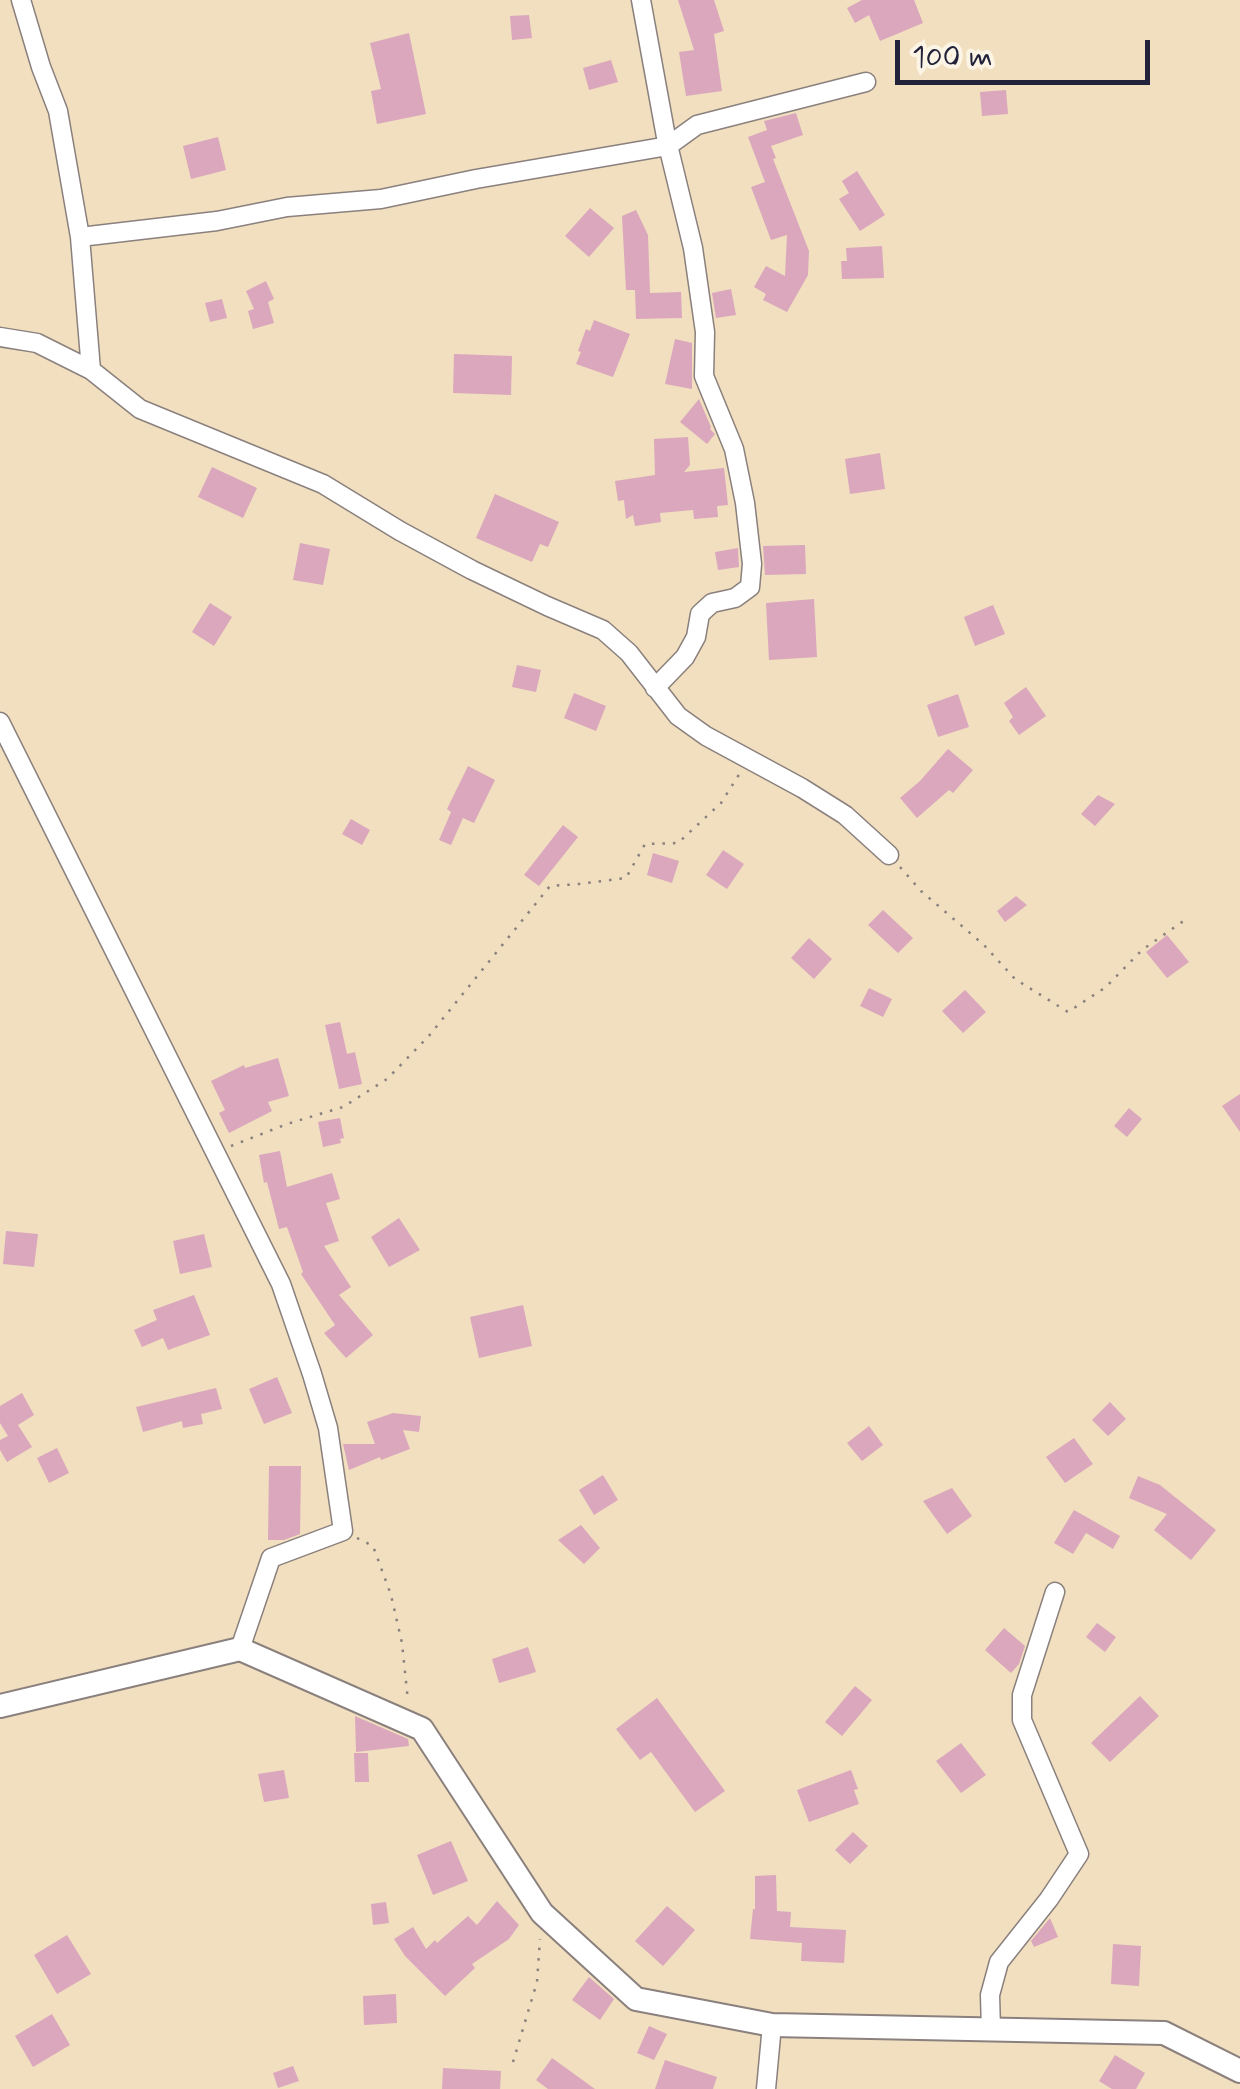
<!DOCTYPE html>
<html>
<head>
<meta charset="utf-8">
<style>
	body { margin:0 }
	#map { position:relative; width:1240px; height:2089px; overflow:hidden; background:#f1dfbf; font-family:Mynerve,sans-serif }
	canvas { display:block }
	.scale { position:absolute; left:895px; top:40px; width:255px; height:45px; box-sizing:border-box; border:5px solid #22223b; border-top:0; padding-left:12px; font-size:30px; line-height:35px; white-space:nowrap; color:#22223b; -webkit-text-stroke:8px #fcf5e5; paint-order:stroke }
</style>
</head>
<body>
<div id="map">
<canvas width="1240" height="2089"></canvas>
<div class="scale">100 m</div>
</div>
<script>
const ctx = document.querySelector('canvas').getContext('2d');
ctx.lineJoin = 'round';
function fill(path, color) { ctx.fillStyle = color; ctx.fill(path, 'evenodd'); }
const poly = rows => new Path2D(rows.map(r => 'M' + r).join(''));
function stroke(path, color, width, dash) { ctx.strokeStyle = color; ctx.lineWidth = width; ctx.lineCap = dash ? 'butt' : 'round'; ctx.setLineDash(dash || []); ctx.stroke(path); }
fill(poly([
	[678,0,714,0,724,31,714,34,722,91,686,96,679,52,694,50],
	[862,0,914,0,923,23,880,41,869,15,855,23,847,8],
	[529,15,532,38,512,40,510,16],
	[409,33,426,114,377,124,371,91,381,89,370,43],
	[611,60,618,82,589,90,583,68],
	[1006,90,1008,114,982,116,980,92],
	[796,113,803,135,771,146,776,158,773,159,809,251,808,275,787,312,763,300,766,294,754,287,766,266,785,276,787,235,771,240,751,187,765,182,748,137,767,130,764,121],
	[218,137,226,170,191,179,183,146],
	[857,171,885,215,860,231,839,199,849,193,842,181],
	[590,208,614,228,589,257,565,236],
	[636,210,648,235,650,293,681,292,682,318,636,319,635,290,626,290,622,216],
	[882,246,884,278,842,279,841,261,847,261,846,248],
	[266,281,274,299,268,302,274,323,253,329,248,311,254,309,246,291],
	[731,289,736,315,716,318,712,293],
	[222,299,227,318,210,322,205,303],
	[594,320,630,334,613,377,576,364,581,352,578,351,586,329,590,331],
	[675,339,692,343,692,389,665,384],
	[454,354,512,356,511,395,453,393],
	[699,399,711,427,710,429,715,434,707,444,680,422],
	[688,437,690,465,684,472,724,468,728,505,717,506,718,517,694,519,693,510,660,513,661,522,635,526,633,515,626,519,624,500,618,501,615,481,655,475,654,439],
	[880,453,885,489,850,494,845,459],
	[212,467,257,488,243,518,198,497],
	[495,494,559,522,548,547,540,544,532,562,476,538],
	[300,543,330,549,323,585,293,580],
	[805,545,806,574,765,575,763,546],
	[738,548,739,567,718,570,715,552],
	[814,599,817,657,769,660,766,603],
	[210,603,232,617,214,646,192,632],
	[993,605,1005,634,975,646,964,617],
	[517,665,541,670,536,692,512,687],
	[1026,687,1046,716,1019,735,1009,721,1013,717,1004,703],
	[574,693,606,706,596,731,564,718],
	[958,694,969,727,938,737,927,705],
	[948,749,973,770,953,793,949,790,917,818,900,798,920,781],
	[468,766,495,780,474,823,463,818,451,845,439,840,451,812,447,809],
	[1098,795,1115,804,1095,826,1081,814],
	[351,819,370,830,362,845,342,834],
	[563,825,578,837,539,886,524,875],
	[723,850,744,864,727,889,706,875],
	[653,853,679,861,672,883,647,875],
	[1016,896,1027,905,1005,922,997,911],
	[883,910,913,938,898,953,868,925],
	[1167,935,1189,962,1167,978,1146,952],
	[809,938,832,959,814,979,791,958],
	[869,988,892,999,883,1017,860,1006],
	[965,990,986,1012,963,1033,942,1011],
	[340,1022,347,1054,355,1052,362,1084,339,1089,325,1025],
	[278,1058,289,1096,268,1102,272,1111,229,1133,219,1113,225,1110,211,1081,244,1065,245,1068],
	[1240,1094,1240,1132,1222,1106],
	[1129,1108,1142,1119,1127,1137,1114,1126],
	[340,1118,344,1138,340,1139,341,1143,323,1147,318,1122],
	[280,1151,287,1187,332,1173,340,1199,326,1203,339,1241,324,1246,351,1287,339,1295,373,1335,346,1358,324,1333,335,1325,301,1274,303,1272,287,1227,279,1229,267,1182,264,1183,259,1155],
	[399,1218,420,1250,389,1267,371,1237],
	[6,1231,38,1234,34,1267,3,1264],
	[204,1234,212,1267,180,1274,173,1241],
	[194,1295,210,1335,168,1350,163,1338,142,1347,134,1330,157,1320,153,1310],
	[523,1305,532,1346,479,1358,470,1317],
	[277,1377,292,1413,264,1424,249,1389],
	[216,1388,222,1409,201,1414,203,1424,183,1428,182,1421,143,1432,136,1407],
	[22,1393,34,1415,18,1425,32,1447,7,1462,0,1450,0,1440,8,1436,0,1423,0,1406],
	[1110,1402,1126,1419,1108,1436,1092,1420],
	[393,1413,421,1416,419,1432,403,1430,410,1449,381,1460,380,1457,349,1470,343,1444,375,1444,367,1422],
	[869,1426,883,1445,862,1461,847,1443],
	[1074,1438,1093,1464,1065,1483,1046,1457],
	[57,1448,69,1473,49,1483,37,1458],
	[269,1466,301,1466,300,1534,284,1540,268,1540],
	[603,1475,618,1500,594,1515,579,1490],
	[1138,1476,1160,1485,1216,1530,1191,1560,1154,1530,1167,1514,1129,1498],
	[952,1488,972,1516,947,1534,923,1501],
	[1074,1510,1120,1536,1113,1549,1086,1533,1073,1554,1054,1543],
	[581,1525,600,1548,584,1564,558,1540],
	[1097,1623,1116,1637,1105,1652,1086,1637],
	[1004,1628,1025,1646,1019,1664,1011,1673,985,1650],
	[528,1647,536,1672,499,1683,492,1659],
	[855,1686,872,1700,842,1736,825,1722],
	[1140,1696,1159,1716,1110,1762,1091,1743],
	[657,1698,725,1791,695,1812,651,1752,640,1760,616,1729],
	[355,1716,408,1739,409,1746,356,1752],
	[961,1743,986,1775,961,1793,936,1761],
	[354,1753,368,1753,369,1782,355,1782],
	[284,1770,289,1798,264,1802,258,1774],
	[851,1770,858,1789,854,1790,859,1804,809,1822,797,1790],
	[853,1832,868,1846,850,1864,835,1850],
	[451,1841,468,1881,433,1895,417,1855],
	[776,1875,777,1911,791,1912,790,1927,846,1930,844,1963,801,1961,802,1943,750,1939,753,1909,755,1909,755,1876],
	[497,1901,519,1925,509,1939,472,1964,475,1968,445,1996,405,1956,394,1939,413,1927,426,1949,435,1940,437,1943,468,1916,477,1925],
	[386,1902,389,1923,373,1925,371,1904],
	[667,1906,695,1930,663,1966,635,1941],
	[1050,1918,1058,1937,1034,1947,1031,1941],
	[67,1935,91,1974,57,1994,34,1955],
	[1113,1944,1141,1946,1139,1986,1111,1984],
	[589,1977,614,1999,600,2020,572,2000],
	[396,1994,397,2023,364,2025,363,1996],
	[52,2014,70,2045,33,2067,15,2036],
	[649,2026,667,2034,654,2060,637,2053],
	[1115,2055,1145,2073,1136,2089,1112,2089,1099,2081],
	[552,2058,595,2089,548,2089,536,2080],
	[665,2060,717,2077,713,2089,655,2089],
	[293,2066,299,2081,278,2088,273,2073],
	[443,2068,501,2071,500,2089,442,2089]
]), '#daa7bd');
const minor = poly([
	[21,0,41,67,58,111,80,237,91,370],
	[641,0,666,137,693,248,705,332,704,376,734,449,745,503,752,564,750,587,735,598,712,603,700,614,696,637,685,657,655,688],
	[80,237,217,221,287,207,381,199,476,179,668,146,697,125,866,82],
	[0,337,37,343,91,370,140,409,323,484,400,531,472,570,547,606,603,630,629,653,678,716,706,736,802,788,845,815,889,855],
	[0,722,281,1284,312,1374,328,1428,343,1531,271,1558,240,1649],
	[991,2030,990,1995,999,1962,1049,1899,1079,1854,1022,1720,1022,1695,1055,1592],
	[766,2089,772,2025]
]);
const tertiary = poly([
	[0,1706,240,1649,422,1729,542,1913,636,1999,772,2025,1164,2033,1240,2071]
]);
stroke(minor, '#8a807d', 21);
stroke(tertiary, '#8a807d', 26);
stroke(poly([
	[900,867,921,891,984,945,1015,979,1068,1012,1106,987,1142,950,1185,920],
	[231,1146,287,1124,343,1107,387,1079,428,1037,550,886,579,884,626,878,645,844,678,843,721,803,740,773],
	[357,1538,373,1546,391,1595,402,1643,408,1701],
	[513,2062,537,1982,540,1939]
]), '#8a807d', 2.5, [2.5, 8]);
stroke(minor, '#fff', 18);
stroke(tertiary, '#fff', 22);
</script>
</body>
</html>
